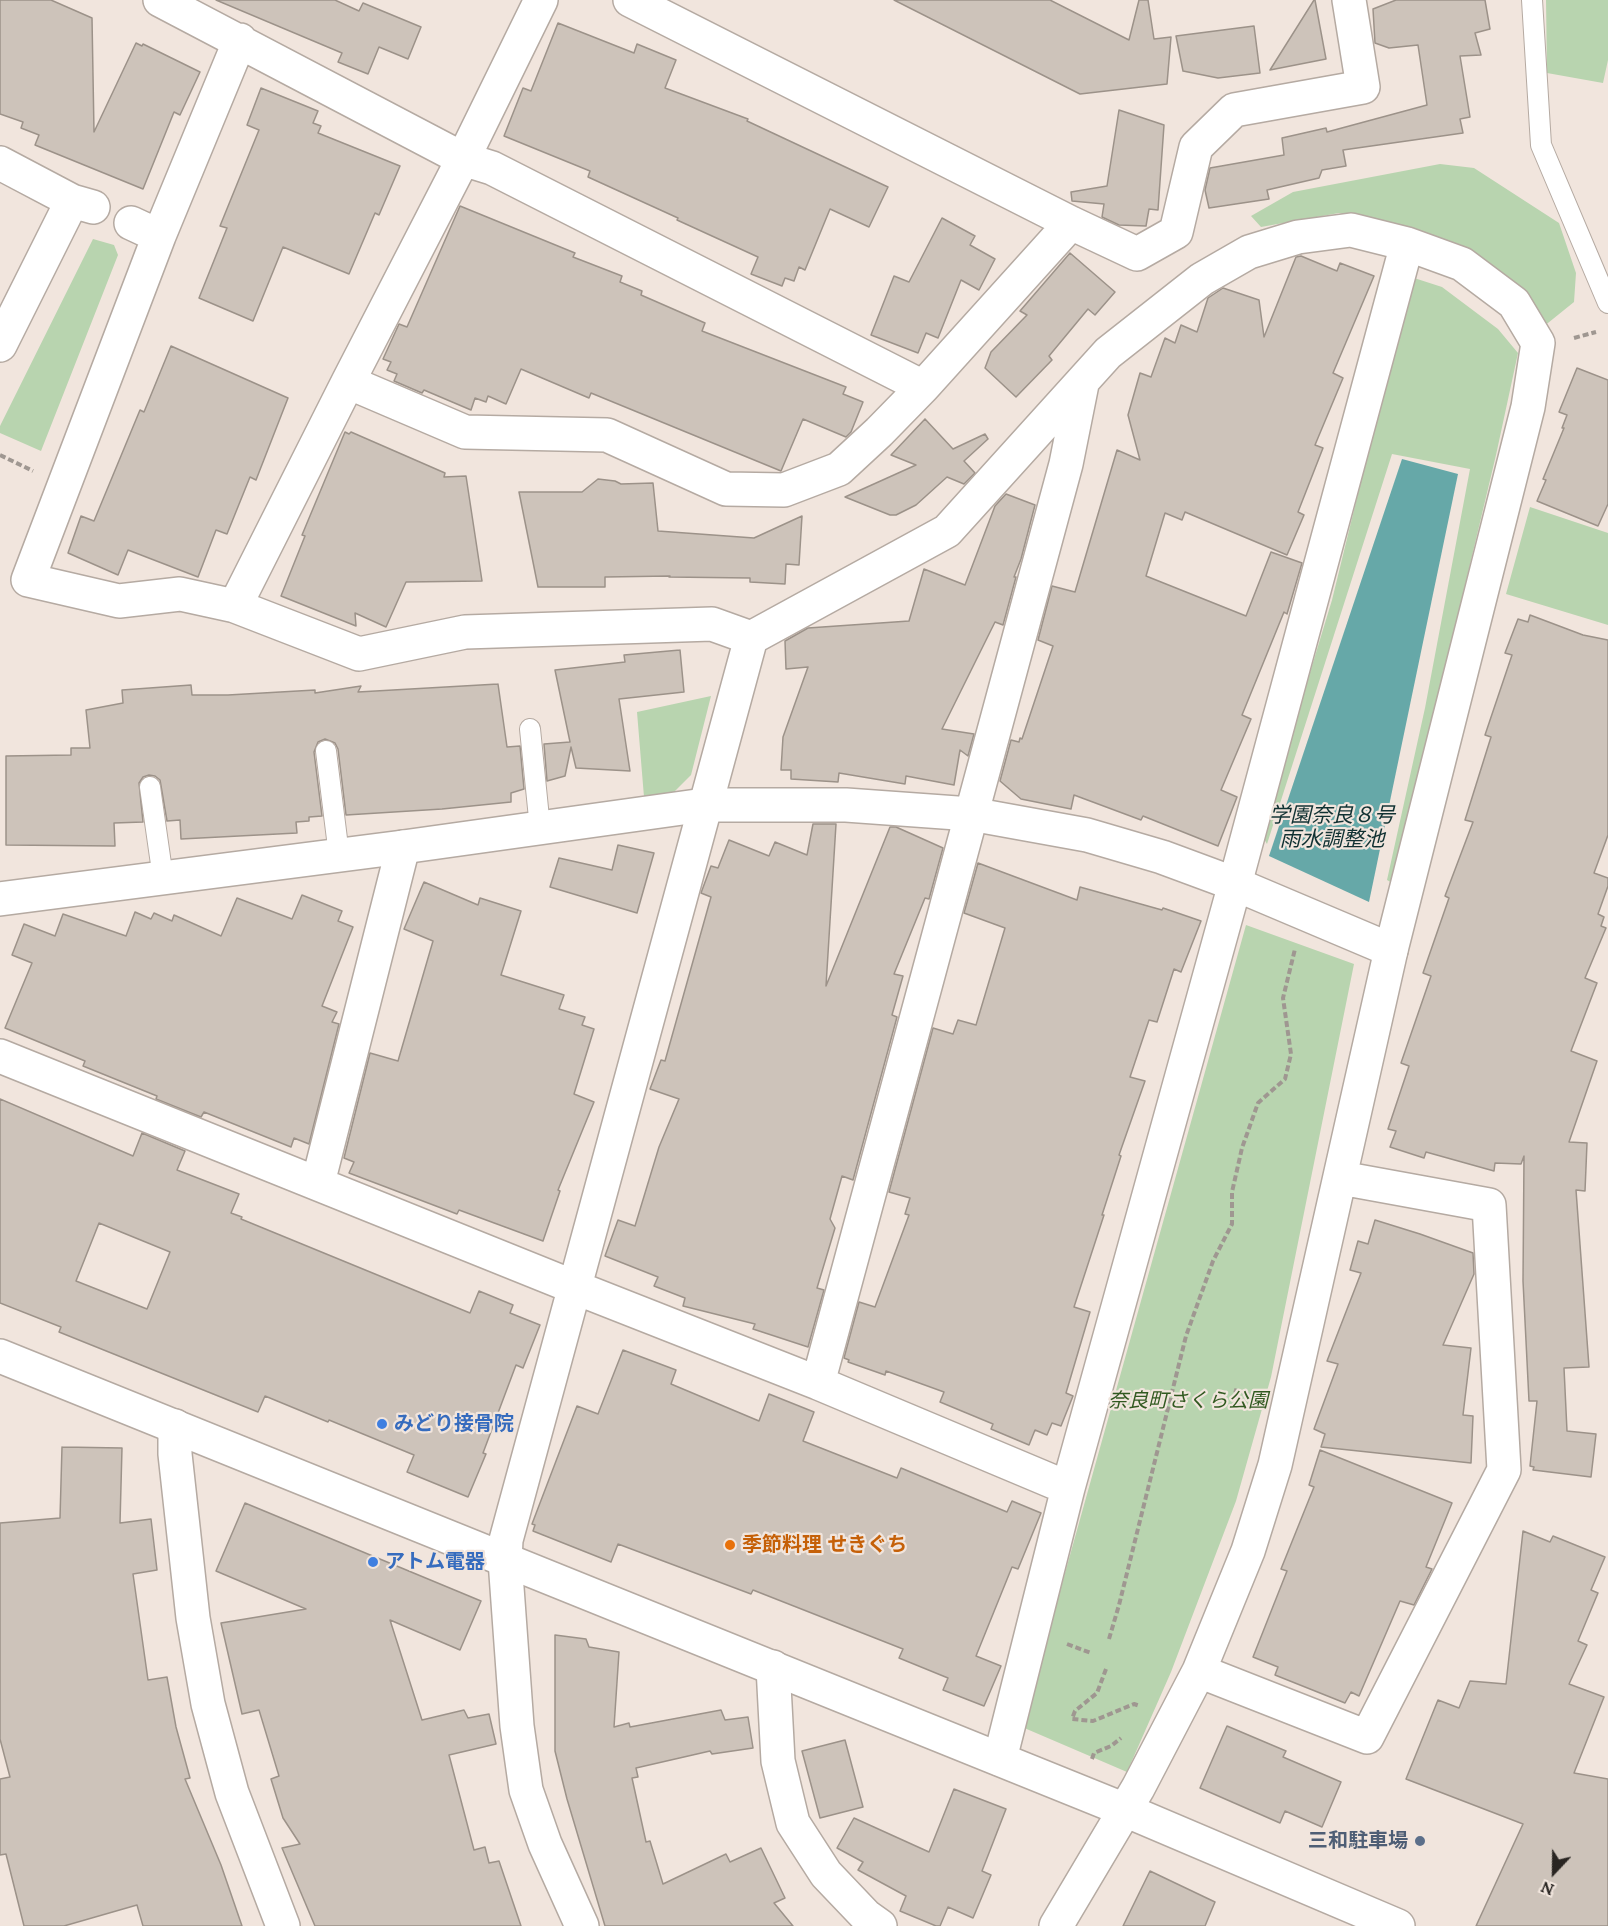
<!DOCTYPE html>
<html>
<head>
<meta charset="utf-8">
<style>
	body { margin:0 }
	#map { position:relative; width:1608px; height:1926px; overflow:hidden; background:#f1e5dd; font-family:Lora,serif }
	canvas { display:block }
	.north { position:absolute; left:1524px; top:1842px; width:60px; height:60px; -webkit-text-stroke:4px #f1e5dd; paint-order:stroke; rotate:202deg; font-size:16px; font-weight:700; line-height:24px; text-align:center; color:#292522 }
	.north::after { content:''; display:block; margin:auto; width:21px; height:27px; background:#292522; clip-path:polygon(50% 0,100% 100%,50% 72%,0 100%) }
</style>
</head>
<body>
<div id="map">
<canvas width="1608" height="1926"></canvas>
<div class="north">N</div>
</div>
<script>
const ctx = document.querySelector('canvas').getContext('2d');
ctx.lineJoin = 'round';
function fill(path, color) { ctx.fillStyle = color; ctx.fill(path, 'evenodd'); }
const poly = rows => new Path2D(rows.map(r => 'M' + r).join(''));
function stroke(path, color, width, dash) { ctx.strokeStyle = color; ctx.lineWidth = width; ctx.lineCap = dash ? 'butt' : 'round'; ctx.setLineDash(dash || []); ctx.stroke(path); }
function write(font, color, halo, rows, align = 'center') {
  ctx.font = font + ' Lora,"Noto Sans JP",serif'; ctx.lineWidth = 4.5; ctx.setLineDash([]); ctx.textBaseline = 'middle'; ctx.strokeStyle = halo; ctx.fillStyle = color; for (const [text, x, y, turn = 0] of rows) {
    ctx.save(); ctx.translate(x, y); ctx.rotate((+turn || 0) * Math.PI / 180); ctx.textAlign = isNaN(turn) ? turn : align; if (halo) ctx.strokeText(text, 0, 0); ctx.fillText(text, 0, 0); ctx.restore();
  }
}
fill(poly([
	[1546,0,1608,0,1608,60,1603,83,1547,73],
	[1440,164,1474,168,1559,223,1576,273,1574,302,1543,327,1438,238,1339,213,1261,227,1251,216,1293,192],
	[93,239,114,245,118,255,41,451,0,433,0,426],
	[1411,277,1442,287,1498,329,1518,353,1496,455,1394,884,1387,880,1425,708,1470,469,1392,454,1267,844,1261,834,1332,600],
	[1530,507,1608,533,1608,625,1506,594],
	[711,696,691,775,670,796,644,797,637,712],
	[1246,925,1354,964,1271,1377,1236,1501,1171,1672,1127,1772,1022,1727]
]), '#b8d4af');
fill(poly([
	[1402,459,1458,474,1369,902,1269,856]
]), '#66a8a8');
const building = poly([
	[0,0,51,0,92,18,94,132,136,43,142,46,143,44,200,72,180,115,174,112,143,189,35,145,39,135,21,128,23,122,0,114,0,0],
	[216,0,335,0,359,11,363,3,421,27,408,59,379,47,368,74,338,62,342,53,216,0],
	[894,0,1050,0,1129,40,1139,0,1148,0,1154,39,1171,37,1167,84,1080,94,894,0],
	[1314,0,1315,0,1326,59,1270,70,1314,0],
	[1396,0,1485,0,1490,29,1475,33,1481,55,1460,56,1470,117,1460,119,1463,133,1343,150,1346,166,1322,170,1319,178,1267,190,1269,199,1209,208,1205,190,1210,168,1284,155,1282,138,1326,128,1327,132,1427,105,1418,45,1389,48,1375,43,1373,9,1396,0],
	[558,23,634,53,637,44,676,60,665,88,748,119,747,121,888,187,869,227,830,209,805,270,799,267,794,281,785,278,782,286,751,274,758,257,677,220,678,218,588,177,590,171,504,136,523,88,531,91,558,23],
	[1254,26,1260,73,1218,78,1183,71,1176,36,1254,26],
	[261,88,318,111,313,123,321,126,318,133,400,166,379,215,375,213,349,274,283,247,253,321,199,298,227,228,220,226,259,130,247,125,261,88],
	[1119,110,1164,125,1158,210,1149,209,1146,226,1119,225,1102,217,1104,204,1072,201,1071,192,1107,186,1119,110],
	[460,206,575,253,573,257,622,276,620,282,642,291,641,295,705,323,702,331,846,387,843,394,863,402,851,432,846,437,803,419,781,471,591,393,589,398,521,369,506,404,488,396,486,402,475,398,471,410,424,390,422,393,394,381,397,374,387,370,391,362,383,359,399,324,407,327,460,206],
	[942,218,975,236,970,245,995,259,979,290,961,280,938,338,926,333,918,353,871,335,894,276,909,282,942,218],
	[1070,253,1115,292,1095,315,1088,309,1049,356,1052,360,1016,397,985,368,991,352,1027,315,1020,311,1070,253],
	[1301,256,1337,271,1340,263,1374,276,1333,373,1343,378,1315,445,1323,448,1298,512,1304,515,1287,555,1185,512,1182,520,1165,513,1146,576,1246,616,1271,552,1302,563,1287,614,1284,612,1242,715,1251,719,1221,790,1237,797,1218,846,1143,816,1141,820,1074,795,1071,809,1021,799,1000,781,1011,740,1019,742,1020,738,1022,739,1053,646,1038,640,1052,586,1075,592,1117,450,1140,460,1128,415,1140,373,1151,377,1165,338,1175,343,1181,325,1197,332,1208,298,1223,288,1259,300,1264,337,1296,257,1301,256],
	[171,346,288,398,256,480,250,477,227,534,216,530,198,577,128,550,118,575,68,553,81,516,94,521,140,410,144,412,171,346],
	[1577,368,1608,380,1608,504,1598,526,1537,501,1546,480,1543,479,1564,428,1562,428,1567,415,1559,412,1577,368],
	[925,419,953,449,985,434,988,439,964,461,975,473,964,484,947,477,916,505,896,515,890,515,845,497,916,465,891,455,925,419],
	[345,432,349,434,351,432,445,473,444,477,466,476,482,581,406,582,386,627,355,613,356,626,281,596,305,536,302,535,345,432],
	[598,479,615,481,621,484,653,483,658,531,754,538,802,516,799,565,786,564,785,584,750,582,750,578,669,577,670,576,605,577,605,587,538,587,519,492,582,492,598,479],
	[1006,494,1035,505,1021,559,1014,577,1016,577,1003,625,995,622,942,729,974,734,968,756,960,750,954,785,906,776,905,784,839,773,838,782,791,779,791,770,781,770,783,737,808,667,786,669,785,641,808,628,909,621,924,569,965,585,995,506,1006,494],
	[1530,615,1583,635,1608,640,1608,835,1594,873,1608,878,1608,886,1598,914,1604,917,1601,926,1606,928,1585,978,1597,983,1571,1051,1597,1061,1569,1142,1587,1143,1585,1191,1576,1190,1589,1367,1564,1368,1567,1431,1596,1434,1591,1477,1533,1470,1534,1467,1530,1466,1537,1401,1529,1401,1523,1281,1524,1156,1521,1164,1495,1163,1494,1171,1426,1152,1424,1158,1390,1147,1396,1131,1388,1129,1409,1066,1401,1063,1431,976,1423,973,1449,898,1445,896,1473,822,1465,820,1491,737,1485,735,1512,655,1505,653,1518,619,1528,622,1530,615],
	[680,650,684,692,619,699,630,771,576,768,571,747,565,776,547,781,544,744,570,742,555,670,625,662,624,655,680,650],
	[498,684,507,747,520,746,524,789,511,793,511,802,442,809,346,815,338,749,335,743,325,739,318,742,314,752,322,816,309,817,309,821,296,822,297,833,181,839,180,820,167,821,160,780,155,776,149,775,143,777,139,783,143,822,114,823,115,846,6,845,6,756,71,755,71,748,90,748,86,710,123,703,122,690,191,685,192,695,228,695,315,690,315,693,361,686,358,692,498,684],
	[813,824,836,824,826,986,890,827,896,827,943,848,929,899,925,898,894,974,903,976,892,1015,897,1017,853,1180,842,1176,830,1219,835,1228,817,1288,824,1290,808,1347,753,1329,755,1324,683,1306,685,1298,654,1286,658,1277,605,1256,618,1220,635,1226,659,1147,679,1099,650,1089,661,1060,665,1061,711,897,701,893,711,866,718,868,729,840,769,856,775,842,807,855,813,824],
	[618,845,654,853,637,913,550,887,559,858,612,870,618,845],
	[978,863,1077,900,1080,887,1162,910,1163,908,1201,921,1181,972,1174,969,1157,1022,1149,1020,1130,1077,1145,1081,1119,1155,1121,1156,1102,1215,1104,1215,1074,1307,1090,1312,1066,1393,1073,1396,1061,1426,1052,1423,1047,1435,1035,1430,1029,1445,991,1429,993,1424,940,1402,944,1392,886,1371,885,1375,848,1362,849,1360,844,1358,859,1302,875,1307,909,1215,905,1214,910,1198,889,1192,933,1028,953,1034,958,1020,976,1025,1005,928,964,913,978,863],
	[424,882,478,905,480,898,521,911,501,975,564,995,559,1009,585,1017,582,1025,594,1029,574,1094,594,1102,558,1190,560,1191,543,1241,459,1210,457,1214,349,1173,354,1162,344,1158,370,1053,398,1061,433,941,404,929,424,882],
	[302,895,342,911,338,921,353,927,322,1006,337,1012,332,1022,339,1024,309,1144,294,1138,291,1147,204,1112,201,1117,156,1099,157,1096,83,1066,85,1061,5,1028,32,963,12,955,24,924,55,936,63,914,126,936,135,912,151,919,154,913,172,921,174,915,221,936,237,898,292,919,302,895],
	[0,1099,133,1156,142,1133,185,1151,177,1170,239,1194,231,1213,242,1217,241,1219,470,1313,479,1291,513,1305,510,1313,540,1325,523,1368,516,1365,483,1453,486,1454,468,1497,407,1472,414,1455,329,1420,328,1422,265,1396,258,1412,59,1332,61,1327,0,1303,0,1099],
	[99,1223,170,1252,147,1309,76,1281,99,1223],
	[1375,1220,1420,1234,1473,1253,1474,1274,1443,1345,1471,1348,1463,1415,1473,1416,1471,1463,1321,1447,1325,1434,1314,1429,1338,1364,1327,1361,1361,1273,1350,1270,1358,1241,1368,1244,1375,1220],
	[623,1350,676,1370,671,1384,759,1421,769,1394,814,1412,803,1441,897,1478,901,1468,1007,1512,1012,1501,1041,1513,1018,1569,1012,1567,976,1656,1001,1666,984,1706,943,1690,948,1678,899,1658,903,1649,753,1590,751,1594,618,1544,611,1562,533,1531,535,1525,532,1524,577,1406,598,1414,623,1350],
	[62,1447,122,1448,120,1523,151,1519,157,1570,133,1574,148,1680,167,1677,176,1727,190,1778,185,1779,221,1865,242,1926,143,1926,137,1905,64,1926,24,1926,6,1854,0,1855,0,1779,10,1777,0,1739,0,1523,60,1518,62,1447],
	[1320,1450,1452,1503,1426,1567,1432,1569,1414,1605,1400,1601,1359,1696,1351,1692,1345,1703,1275,1675,1278,1667,1253,1657,1287,1571,1281,1569,1314,1487,1309,1485,1320,1450],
	[245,1503,481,1601,460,1650,390,1620,422,1720,464,1710,468,1718,489,1714,496,1744,449,1755,474,1850,485,1847,489,1863,499,1861,521,1926,315,1926,282,1848,300,1844,283,1818,271,1779,279,1776,259,1710,242,1714,221,1623,306,1609,216,1571,245,1503],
	[1523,1531,1550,1542,1553,1536,1605,1557,1591,1590,1598,1593,1578,1641,1587,1645,1569,1684,1604,1697,1574,1773,1608,1779,1608,1926,1476,1926,1523,1824,1406,1779,1438,1700,1459,1708,1470,1681,1506,1684,1523,1531],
	[555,1635,586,1639,589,1647,619,1652,614,1727,629,1723,630,1727,721,1710,725,1720,748,1717,753,1748,712,1754,710,1751,636,1768,638,1777,632,1778,646,1842,650,1841,663,1884,726,1854,730,1862,761,1848,785,1898,774,1903,793,1926,605,1926,567,1799,555,1751,555,1635],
	[1227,1726,1286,1751,1283,1757,1341,1782,1322,1827,1285,1811,1280,1823,1200,1788,1227,1726],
	[845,1740,863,1807,820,1818,802,1751,845,1740],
	[954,1789,1006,1809,982,1871,991,1875,973,1918,948,1907,940,1926,936,1926,900,1911,906,1896,858,1870,863,1862,837,1848,854,1818,929,1852,954,1789],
	[1150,1871,1215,1902,1205,1926,1123,1926,1150,1871]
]);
fill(building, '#cdc3ba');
stroke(building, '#9c9289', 1.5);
const service = poly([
	[1532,0,1541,145,1608,303],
	[530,729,540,828],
	[326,751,339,855],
	[150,787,163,878]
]);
const minor = poly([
	[160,0,463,159,492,168,923,387],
	[630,0,1071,223,1137,254,1176,232,1196,147,1234,110,1363,87,1349,0],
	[240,40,159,236,28,580,119,601,180,594,235,606,359,654,465,632,712,624,751,638,947,531,1108,353,1202,279,1249,252,1298,237,1351,230,1407,244,1462,264,1514,303,1538,343,1528,407,1391,950,1275,1465,1248,1551,1199,1671,1138,1788,1056,1926],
	[0,163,72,201,93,207],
	[131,223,159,236],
	[0,345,72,201],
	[348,382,465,432,607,435,726,489,784,490,839,469,879,432,923,387,1071,223],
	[235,606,348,382,463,159,541,0],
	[0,1056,574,1287,818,1383,1068,1488],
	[318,1183,403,847],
	[818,1383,1066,464,1082,384],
	[175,1426,175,1454,193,1618,208,1704,232,1793,283,1926],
	[773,1667,778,1761,793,1823,826,1874,866,1916,880,1926],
	[1199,1671,1367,1737,1504,1470,1489,1205,1341,1178],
	[1000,1759,1068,1488,1235,884,1407,244],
	[582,1926,545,1844,526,1790,517,1726,505,1560,506,1540,751,638]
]);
const tertiary = poly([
	[0,899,403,847,704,805,846,805,971,814,1087,835,1162,857,1235,884,1391,950],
	[0,1356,1125,1810,1398,1926]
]);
stroke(service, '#b5aaa2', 22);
stroke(minor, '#b5aaa2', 36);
stroke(tertiary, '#b5aaa2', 36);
stroke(poly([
	[1574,338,1596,332],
	[0,455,33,471],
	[1234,1390,1253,1396],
	[1109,1639,1119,1605,1186,1336,1213,1261,1232,1224,1232,1192,1242,1148,1258,1103,1285,1079,1291,1054,1283,998,1295,949],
	[1067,1644,1091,1653],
	[1106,1669,1097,1693,1075,1711,1072,1719,1093,1721,1134,1704,1140,1706],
	[1092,1759,1094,1753,1111,1746,1121,1738]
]), '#9f9791', 4, [6, 3]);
stroke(service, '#fff', 20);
stroke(minor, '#fff', 33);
stroke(tertiary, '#fff', 33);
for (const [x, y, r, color] of [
	[382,1424,6,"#3f7fe0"],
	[730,1545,6,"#e8710a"],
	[373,1562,6,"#3f7fe0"],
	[1420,1841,6,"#5c6f8a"]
]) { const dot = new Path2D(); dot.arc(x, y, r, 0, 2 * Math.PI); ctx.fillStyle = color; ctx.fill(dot); stroke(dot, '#f1e5dd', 2); }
write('italic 20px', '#315920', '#f1e5dd', [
	["奈良町さくら公園",1188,1401]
]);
write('bold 20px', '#366cbe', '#f1e5dd', [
	["みどり接骨院",394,1424],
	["アトム電器",385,1562]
], 'left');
write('bold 20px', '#c56008', '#f1e5dd', [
	["季節料理 せきぐち",742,1545]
], 'left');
write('bold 20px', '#4e5e75', '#f1e5dd', [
	["三和駐車場",1408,1841]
], 'right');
write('italic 21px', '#103132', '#f1e5dd', [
	["学園奈良８号",1332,816],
	["雨水調整池",1332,840]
]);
</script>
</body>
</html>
